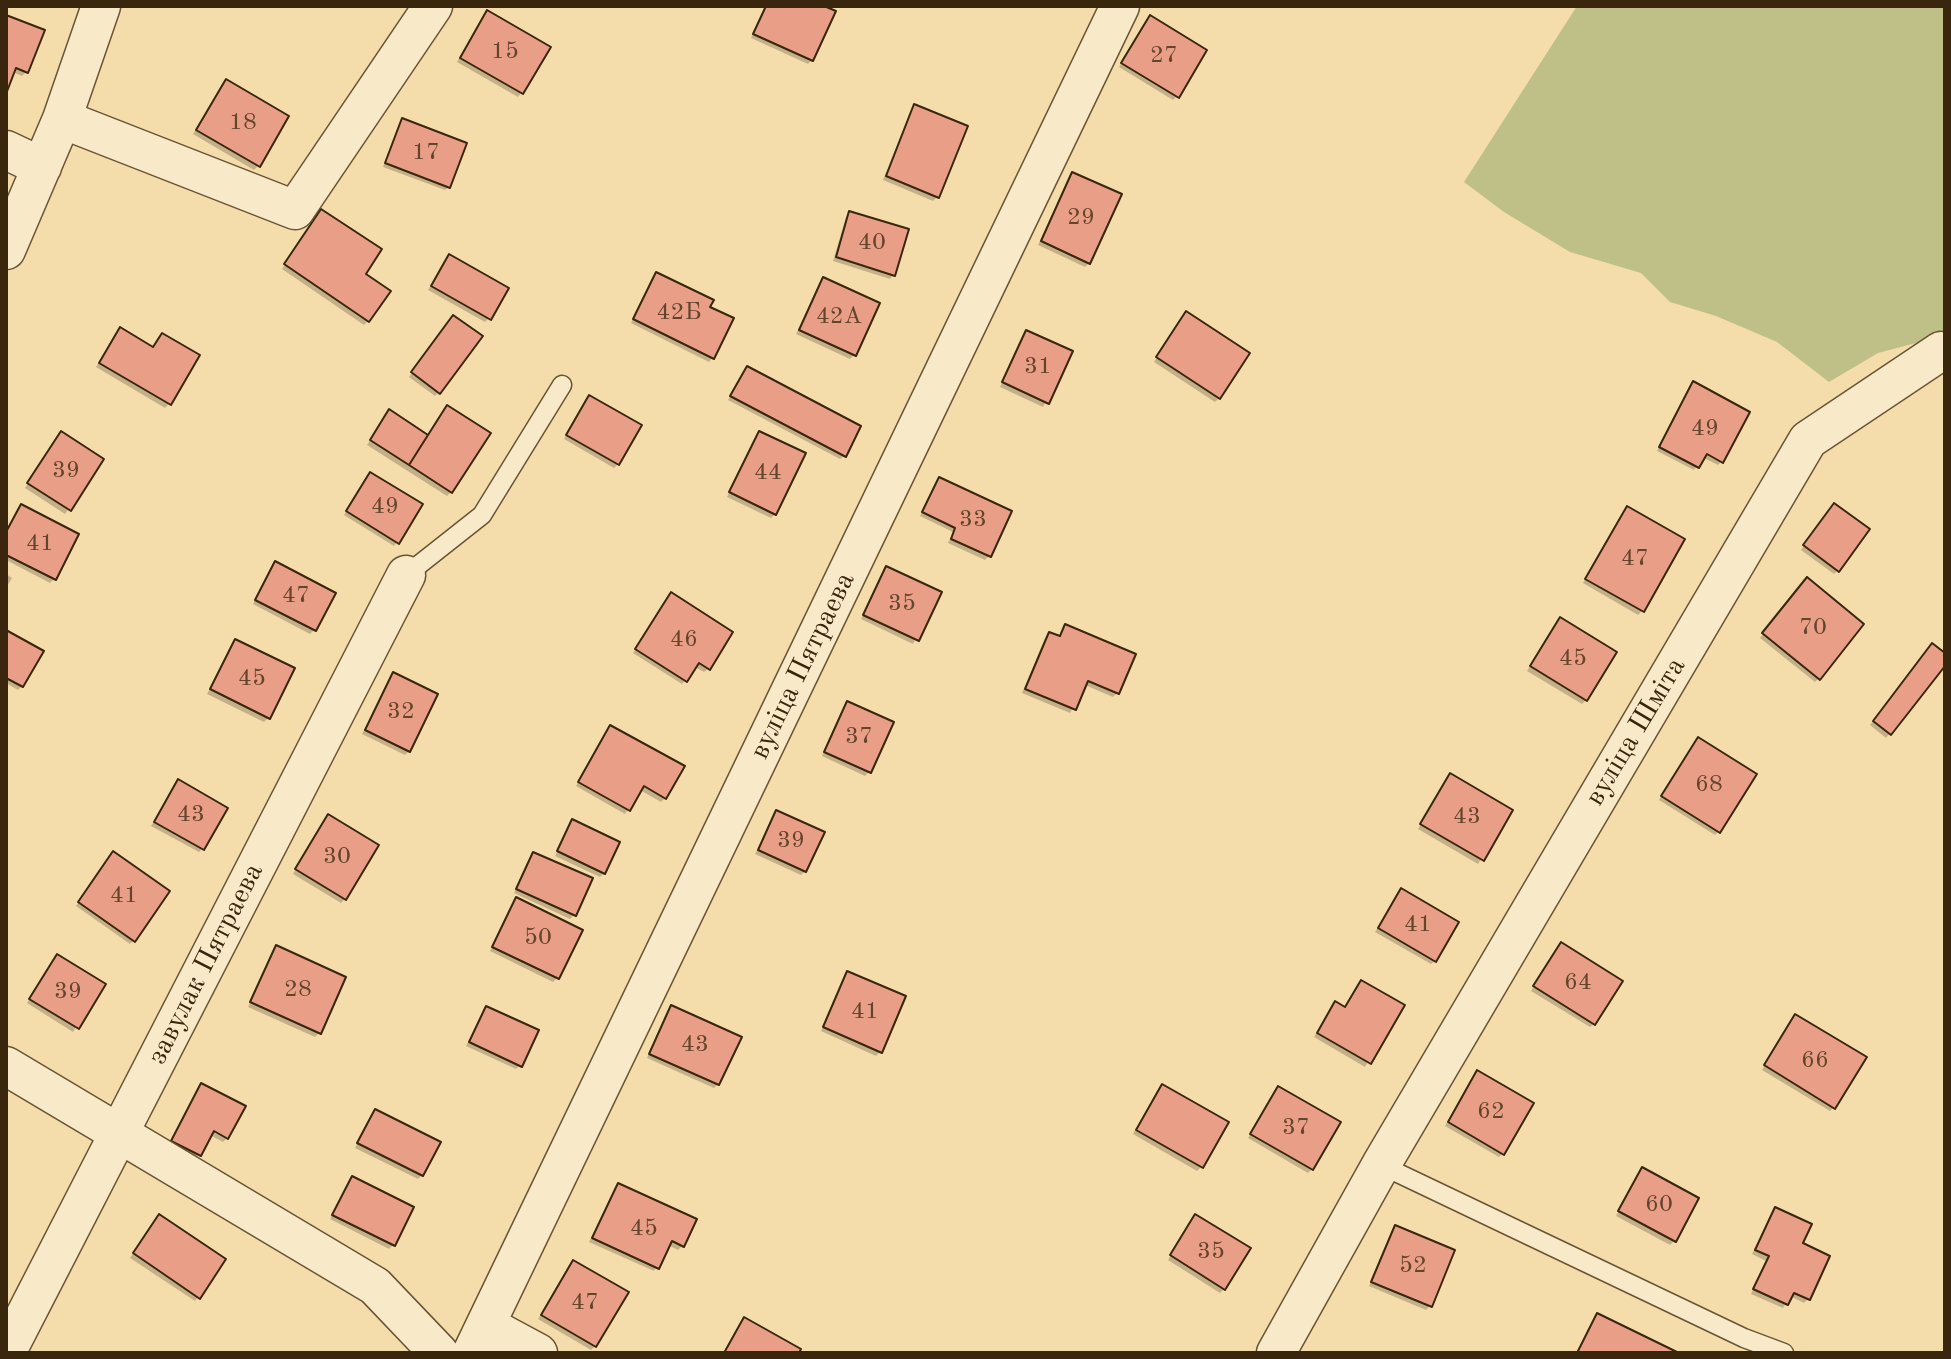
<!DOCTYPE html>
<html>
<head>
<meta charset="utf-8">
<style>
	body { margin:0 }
	#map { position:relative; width:1951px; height:1359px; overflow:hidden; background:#f4ddab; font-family:"Old Standard TT",serif }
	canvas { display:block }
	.frame { position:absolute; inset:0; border:8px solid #39260d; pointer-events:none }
</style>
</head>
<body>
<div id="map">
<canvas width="1951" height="1359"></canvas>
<div class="frame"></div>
</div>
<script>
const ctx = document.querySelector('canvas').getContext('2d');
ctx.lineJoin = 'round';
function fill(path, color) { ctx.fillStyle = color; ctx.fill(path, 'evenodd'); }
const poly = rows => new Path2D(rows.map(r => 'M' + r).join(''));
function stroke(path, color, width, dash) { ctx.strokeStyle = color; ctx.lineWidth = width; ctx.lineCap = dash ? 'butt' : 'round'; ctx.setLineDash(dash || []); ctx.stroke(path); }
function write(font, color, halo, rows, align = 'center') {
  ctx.font = font + ' "Old Standard TT",serif'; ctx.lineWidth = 7; ctx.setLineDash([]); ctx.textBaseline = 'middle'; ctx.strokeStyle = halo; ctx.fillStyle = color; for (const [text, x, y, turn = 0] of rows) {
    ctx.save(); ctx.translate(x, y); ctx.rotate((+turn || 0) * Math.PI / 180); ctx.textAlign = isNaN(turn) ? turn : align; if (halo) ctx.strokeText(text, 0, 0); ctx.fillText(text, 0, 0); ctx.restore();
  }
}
fill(poly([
	[1577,6,1945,6,1945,339,1920,342,1878,353,1829,382,1777,342,1716,316,1670,302,1641,273,1570,252,1504,212,1464,182]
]), '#bec087');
fill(poly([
	[765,6,819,6,812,60,808,64,751,38],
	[484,16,521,93,518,97,457,62],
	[6,17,26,72,22,76,13,72,6,88],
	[1147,22,1177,96,1173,100,1119,67],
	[226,81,258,166,254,170,193,134],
	[915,106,937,197,933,201,883,180,911,110],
	[403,120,449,187,445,190,383,167,399,124],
	[1072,174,1089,263,1085,267,1038,245],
	[850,213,893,275,890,279,833,261,846,217],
	[318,215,363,275,368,321,364,325,282,269],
	[449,256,489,318,485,322,428,290],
	[656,274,707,308,712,358,709,362,631,323],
	[823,279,854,355,850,359,796,334],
	[1183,317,1219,398,1215,402,1154,362],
	[450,321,439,392,435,396,409,377],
	[1026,332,1071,352,1043,407,1000,387],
	[116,334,169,404,165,408,96,367],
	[747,368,844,456,840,459,728,400],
	[1690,388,1722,461,1718,465,1702,457,1694,470,1657,451],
	[585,401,618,464,614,468,564,439],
	[386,416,451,492,447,496,367,445],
	[759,433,775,514,771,518,727,497],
	[58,437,102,459,65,514,25,488],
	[367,478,397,542,394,546,344,515],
	[939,479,989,556,985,560,948,543,953,532,920,516],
	[21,507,54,579,50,583,6,560,6,532],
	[1627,508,1642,611,1638,615,1583,583],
	[1830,509,1838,570,1834,574,1801,550],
	[272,568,314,630,310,634,253,604],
	[886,569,939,593,913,644,861,619],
	[6,574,12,578,6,588],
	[1803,584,1819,678,1815,682,1760,638],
	[667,599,708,669,704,672,695,667,682,684,633,653],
	[1560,619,1586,700,1582,704,1527,671],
	[1066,627,1117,693,1113,697,1085,685,1070,713,1022,693,1045,638,1049,634,1059,638],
	[6,632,22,686,18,690,6,683],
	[235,641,268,718,264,722,207,694],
	[1928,650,1945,656,1945,663,1886,738,1870,725],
	[393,675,409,751,405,755,362,734],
	[847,703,869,772,865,776,822,756],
	[610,727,665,798,661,802,640,790,625,814,576,786],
	[1695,743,1719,831,1715,835,1659,800],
	[1450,775,1511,810,1478,864,1418,829],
	[178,782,203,848,199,852,151,826],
	[777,812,805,871,801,875,755,854],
	[324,821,345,899,341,903,293,874],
	[573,821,604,873,600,877,555,856],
	[534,854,574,915,570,919,514,893],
	[109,858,134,940,130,944,76,906],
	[1398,894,1435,961,1431,964,1375,932],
	[516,900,557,978,553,982,490,951],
	[276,948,319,1033,315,1037,248,1007],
	[1557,948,1594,1024,1590,1027,1531,991],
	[54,961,103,985,73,1032,27,1003],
	[848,973,880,1052,876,1056,821,1031],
	[1402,1006,1365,1067,1314,1037,1332,1007],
	[486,1008,520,1065,516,1069,466,1046],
	[672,1008,718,1084,714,1088,647,1058],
	[1792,1020,1834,1107,1830,1111,1762,1070],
	[1474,1076,1503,1153,1499,1157,1445,1126],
	[202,1085,227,1138,223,1142,210,1135,195,1159,169,1145],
	[1278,1088,1312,1169,1308,1173,1248,1138],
	[1159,1090,1201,1167,1197,1171,1133,1134],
	[375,1111,422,1175,418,1179,355,1148],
	[1642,1170,1674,1241,1670,1245,1616,1216],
	[352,1178,393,1245,389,1249,330,1219],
	[618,1185,682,1246,678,1250,668,1245,654,1271,589,1242],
	[1775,1209,1800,1244,1808,1299,1804,1303,1790,1296,1783,1308,1751,1294,1766,1261,1752,1254],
	[155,1220,198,1297,195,1301,130,1258],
	[1192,1221,1224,1289,1220,1293,1168,1260],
	[1396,1227,1430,1306,1426,1310,1369,1286],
	[573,1262,595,1346,591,1350,538,1319]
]), '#0003');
const building = poly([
	[766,6,824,6,836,11,813,61,753,34,766,6],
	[487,10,551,47,523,94,460,58,487,10],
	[6,15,45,30,28,73,16,68,6,94,6,15],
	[1150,15,1207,50,1179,98,1121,63,1150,15],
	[226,79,289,116,260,167,196,130,226,79],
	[914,104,968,126,939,198,886,176,914,104],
	[402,118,467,143,450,188,385,163,402,118],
	[1072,172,1122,194,1090,264,1041,241,1072,172],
	[321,209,382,249,366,274,391,291,369,322,284,264,321,209],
	[849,211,909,229,895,276,836,257,849,211],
	[449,254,509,288,491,320,431,286,449,254],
	[656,272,714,300,710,307,734,318,714,359,633,319,656,272],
	[823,277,880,303,856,356,799,330,823,277],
	[1186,311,1250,353,1220,399,1156,357,1186,311],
	[453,315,483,336,440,394,411,372,453,315],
	[120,327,153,347,162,333,200,355,171,405,99,363,120,327],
	[1026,330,1073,351,1049,404,1002,382,1026,330],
	[747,366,861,426,846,457,730,396,747,366],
	[1693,381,1750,412,1723,463,1707,454,1699,468,1659,447,1693,381],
	[589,395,642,425,619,465,566,435,589,395],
	[447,405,491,433,452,493,409,465,447,405],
	[389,409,428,435,409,465,370,440,389,409],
	[61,431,104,459,71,511,27,483,61,431],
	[759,431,806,453,776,515,729,492,759,431],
	[370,472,423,504,399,544,346,511,370,472],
	[939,477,1012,511,991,557,951,539,955,528,922,512,939,477],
	[1834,503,1870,529,1839,572,1803,545,1834,503],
	[21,504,79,534,56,580,6,555,6,532,21,504],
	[1627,506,1685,539,1644,612,1585,579,1627,506],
	[275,561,336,593,316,631,255,600,275,561],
	[886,566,942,592,919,641,863,615,886,566],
	[1807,577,1864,624,1820,680,1762,633,1807,577],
	[671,592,733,632,710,670,699,663,687,682,635,649,671,592],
	[1560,617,1617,652,1587,701,1530,666,1560,617],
	[1065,624,1136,654,1119,694,1088,681,1076,710,1025,689,1049,632,1060,636,1065,624],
	[6,630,44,651,23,687,6,678,6,630],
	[235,639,295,668,270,719,210,689,235,639],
	[1932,643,1945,653,1945,666,1891,735,1873,721,1932,643],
	[393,672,438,694,410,752,365,730,393,672],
	[847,701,894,722,871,773,824,752,847,701],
	[610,725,685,766,666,799,644,786,630,811,578,782,610,725],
	[1698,737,1757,774,1720,833,1661,796,1698,737],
	[1450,773,1513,810,1484,861,1420,824,1450,773],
	[178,779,228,808,204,850,154,822,178,779],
	[776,810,825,832,806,872,758,850,776,810],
	[328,814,379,845,346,900,295,869,328,814],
	[572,819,620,842,605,874,557,851,572,819],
	[113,851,170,891,135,942,78,902,113,851],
	[533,852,593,878,576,916,516,889,533,852],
	[1401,888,1459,922,1436,962,1378,928,1401,888],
	[516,897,583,930,559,979,492,947,516,897],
	[1561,942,1623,981,1595,1025,1533,986,1561,942],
	[276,945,346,977,321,1034,250,1002,276,945],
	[57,954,106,984,79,1029,29,999,57,954],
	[847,971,906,996,882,1053,823,1027,847,971],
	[1361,980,1405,1005,1371,1064,1317,1033,1335,1001,1345,1007,1361,980],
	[671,1005,742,1037,719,1085,649,1054,671,1005],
	[486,1006,539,1030,522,1067,469,1042,486,1006],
	[1795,1014,1867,1057,1835,1109,1764,1065,1795,1014],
	[1477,1070,1534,1103,1504,1155,1448,1122,1477,1070],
	[201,1083,246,1106,228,1139,214,1131,201,1156,171,1141,201,1083],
	[1162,1084,1229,1122,1203,1168,1136,1130,1162,1084],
	[1278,1086,1341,1122,1313,1170,1250,1134,1278,1086],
	[375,1109,441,1142,423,1176,357,1143,375,1109],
	[1642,1167,1699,1198,1676,1242,1618,1211,1642,1167],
	[352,1176,414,1207,395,1246,332,1215,352,1176],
	[618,1183,697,1219,684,1247,672,1241,659,1269,592,1238,618,1183],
	[1775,1207,1812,1224,1803,1243,1830,1256,1810,1300,1794,1293,1788,1305,1753,1289,1769,1256,1755,1250,1775,1207],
	[159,1214,226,1259,200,1299,133,1253,159,1214],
	[1195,1214,1251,1248,1225,1290,1170,1255,1195,1214],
	[1395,1225,1455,1250,1432,1307,1371,1282,1395,1225],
	[573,1260,629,1292,596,1347,541,1315,573,1260],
	[1597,1313,1679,1353,1577,1353,1597,1313],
	[744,1317,801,1349,799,1353,724,1353,744,1317]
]);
fill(building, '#e99f87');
stroke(building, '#39260d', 2);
const lane = poly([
	[406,575,482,515,562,385],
	[1381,1165,1744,1338,1784,1353]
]);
const street = poly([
	[62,119,295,210,433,6],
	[6,150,42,167],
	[6,250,62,119,101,6],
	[6,1066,375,1286,439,1353],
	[486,1325,538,1353],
	[6,1353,406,575],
	[472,1353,1120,6],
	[1276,1353,1381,1165,1808,440,1941,351,1945,352]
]);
stroke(lane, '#685434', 21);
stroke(street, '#685434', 41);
stroke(lane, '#f8e9c8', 18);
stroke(street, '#f8e9c8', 38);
write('24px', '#65442c', null, [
	["15",505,52],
	["27",1164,56],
	["18",243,123],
	["17",426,153],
	["29",1081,218],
	["40",872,243],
	["42Б",679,313],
	["42А",839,317],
	["31",1038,367],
	["49",1705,429],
	["39",66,471],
	["44",768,473],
	["49",385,507],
	["33",973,520],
	["41",40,544],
	["47",1635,559],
	["47",296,596],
	["35",902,604],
	["70",1813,628],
	["46",684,640],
	["45",1573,659],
	["45",252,679],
	["32",401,712],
	["37",859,737],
	["68",1709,785],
	["43",191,815],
	["43",1467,817],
	["39",791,841],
	["30",337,857],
	["41",124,896],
	["41",1418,925],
	["50",538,938],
	["64",1578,983],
	["28",298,990],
	["39",68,992],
	["41",865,1012],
	["43",695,1045],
	["66",1815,1061],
	["62",1491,1112],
	["37",1296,1128],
	["60",1659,1205],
	["45",644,1229],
	["35",1211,1252],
	["52",1413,1266],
	["47",585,1303]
]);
write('28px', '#39260d', '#f8e9c8', [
	["вуліца Пятраева",803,666,-64],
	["вуліца Шміта",1636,732,-59],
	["завулак Пятраева",206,964,-63]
]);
</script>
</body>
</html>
